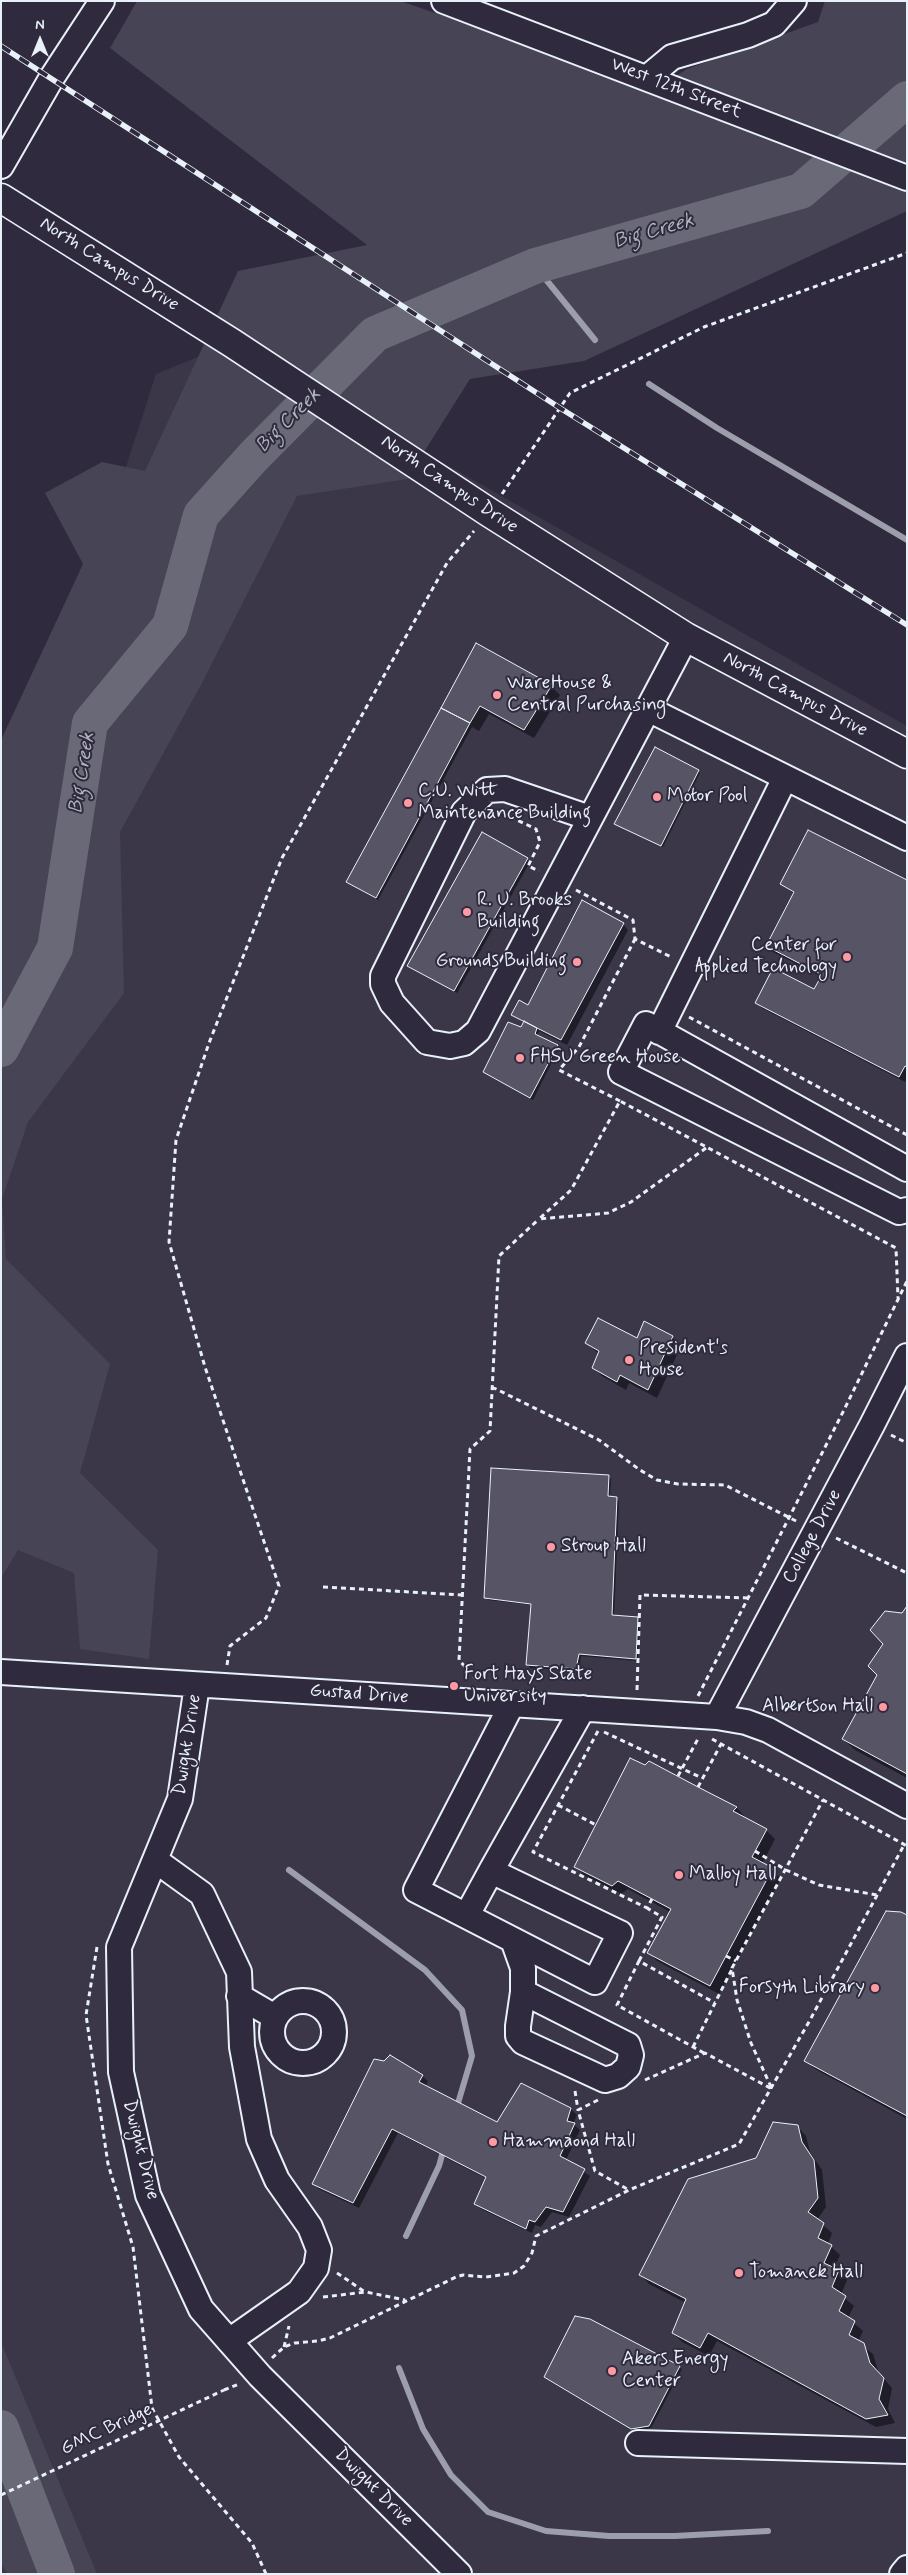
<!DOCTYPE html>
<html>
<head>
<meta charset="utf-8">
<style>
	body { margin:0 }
	#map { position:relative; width:908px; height:2575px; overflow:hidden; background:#2f2a3d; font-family:Mynerve,sans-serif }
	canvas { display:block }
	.frame { position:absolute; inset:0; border:2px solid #e8f1f8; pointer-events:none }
	.north { position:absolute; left:15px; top:15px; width:50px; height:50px; -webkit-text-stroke:4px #2f2a3d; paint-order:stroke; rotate:0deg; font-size:14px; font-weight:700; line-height:20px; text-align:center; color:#e8f1f8 }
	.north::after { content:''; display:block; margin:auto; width:18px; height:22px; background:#e8f1f8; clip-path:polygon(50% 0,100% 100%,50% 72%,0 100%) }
</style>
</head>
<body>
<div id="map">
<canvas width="908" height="2575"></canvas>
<div class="frame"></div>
<div class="north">N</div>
</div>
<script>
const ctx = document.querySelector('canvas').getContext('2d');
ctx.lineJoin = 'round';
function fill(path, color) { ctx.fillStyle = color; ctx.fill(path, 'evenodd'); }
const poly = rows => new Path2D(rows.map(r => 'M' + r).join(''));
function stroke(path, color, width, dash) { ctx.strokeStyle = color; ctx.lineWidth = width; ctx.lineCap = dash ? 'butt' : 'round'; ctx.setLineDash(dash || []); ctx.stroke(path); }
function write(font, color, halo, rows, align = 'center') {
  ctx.font = font + ' Mynerve,sans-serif'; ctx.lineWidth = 4; ctx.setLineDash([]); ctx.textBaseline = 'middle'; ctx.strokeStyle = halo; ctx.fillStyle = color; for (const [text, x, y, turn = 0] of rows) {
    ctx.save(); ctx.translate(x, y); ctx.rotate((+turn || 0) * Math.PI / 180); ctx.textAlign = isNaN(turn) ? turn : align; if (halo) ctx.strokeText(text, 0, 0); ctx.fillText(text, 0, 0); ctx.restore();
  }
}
fill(poly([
	[232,343,907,726,907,2574,1,2574,1,798,106,529,156,374]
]), '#3b3749');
fill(poly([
	[137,1,400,1,592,66,649,94,687,69,818,22,825,1,907,1,907,211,584,361,470,379,407,479,297,496,202,683,120,832,124,993,28,1122,2,1199,6,1259,110,1364,80,1473,158,1550,149,1659,80,1649,74,1573,18,1550,1,1578,1,740,83,564,45,493,102,462,145,471,238,271,367,245,110,48],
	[1,2343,3,2347,97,2574,8,2574,1,2564]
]), '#464455');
fill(poly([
	[477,645,551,686,560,695,534,738,489,714,479,731,472,727,378,900,347,882],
	[698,771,700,773,663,847,616,824],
	[527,859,530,862,457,993,408,966],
	[907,882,907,1078,905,1082,762,1008,756,1002,815,991,822,977,773,952,767,946,794,894,781,884],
	[623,924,628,930,567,1045,539,1031,537,1036,559,1048,533,1100,487,1074,484,1072,524,1023,513,1014,529,1007],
	[672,1337,681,1346,657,1398,629,1383,626,1390,602,1376,593,1368,599,1354,586,1343],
	[608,1476,611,1479,610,1497,619,1501,614,1617,637,1618,640,1621,638,1661,581,1656,579,1671,530,1668,528,1665,532,1605,488,1600,486,1597],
	[907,1608,907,1778,855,1750,843,1739,879,1675],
	[697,1788,737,1808,745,1817,744,1818,766,1830,775,1839,762,1864,781,1878,719,1994,657,1961,649,1953,670,1912,628,1889,621,1894,584,1875,576,1867],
	[907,1917,907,2119,815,2069,806,2061],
	[422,2076,428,2081,425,2087,498,2124,571,2109,577,2115,573,2124,580,2130,566,2160,590,2176,569,2217,552,2212,541,2227,535,2225,532,2233,481,2209,475,2204,487,2179,398,2133,359,2208,319,2189,313,2184],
	[797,2126,806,2136,810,2152,822,2170,826,2207,817,2220,832,2233,828,2244,840,2255,834,2269,847,2280,841,2295,854,2306,848,2318,863,2331,858,2342,873,2354,879,2373,892,2388,888,2409,895,2423,876,2427,717,2341,709,2356,682,2342,673,2333,686,2303,649,2284,641,2275,757,2159],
	[590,2320,682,2369,651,2428,634,2431,548,2380]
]), '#0007');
stroke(poly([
	[535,266,595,340],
	[649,384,717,428,907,540],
	[289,1870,425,1970,462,2010,472,2056,456,2110],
	[406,2236,439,2166,444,2148],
	[399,2368,423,2429,451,2475,488,2512,546,2531,609,2536,675,2536,768,2531]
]), '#9c9fab', 6);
stroke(poly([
	[1,1049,55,948,90,723,170,626,201,515,254,456,375,334,535,266,801,191,907,99],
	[1,2428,57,2574]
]), '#696978', 36);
const building = poly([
	[476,643,552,685,524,730,480,706,470,723,441,708,476,643],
	[441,708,470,723,376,898,346,882,441,708],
	[655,747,699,770,661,846,614,824,655,747],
	[808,830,907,880,907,1067,905,1066,899,1077,755,1003,773,968,814,989,822,975,766,946,794,892,780,884,808,830],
	[482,832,528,858,454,991,407,966,482,832],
	[582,900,624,923,561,1040,511,1015,519,1000,528,1005,582,900],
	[524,1021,537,1028,535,1034,558,1045,530,1098,483,1072,508,1022,521,1027,524,1021],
	[598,1318,637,1338,644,1321,673,1336,648,1390,620,1375,617,1382,592,1368,599,1351,585,1343,598,1318],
	[491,1468,609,1475,608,1496,617,1497,612,1615,638,1617,636,1659,579,1654,576,1669,526,1665,531,1604,484,1598,491,1468],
	[907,1606,907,1774,842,1739,877,1675,868,1666,883,1644,870,1630,885,1611,902,1613,907,1606],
	[630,1758,645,1765,649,1761,698,1787,737,1807,733,1811,767,1829,752,1857,773,1868,710,1986,647,1953,671,1909,618,1881,612,1886,574,1867,630,1758],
	[886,1911,901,1912,907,1915,907,2116,804,2061,886,1911],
	[390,2055,423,2075,419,2082,497,2122,521,2083,571,2108,567,2121,575,2123,560,2156,585,2169,563,2212,546,2207,535,2222,529,2220,526,2229,474,2204,486,2177,392,2129,353,2203,312,2184,374,2059,384,2061,390,2055],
	[773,2122,798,2125,802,2142,814,2160,818,2198,808,2212,824,2223,818,2238,832,2245,824,2263,839,2270,832,2287,846,2296,839,2311,855,2321,849,2335,864,2343,870,2363,884,2378,879,2399,888,2415,866,2419,708,2333,700,2348,672,2333,686,2299,639,2275,688,2179,756,2158,773,2122],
	[575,2316,590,2319,680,2366,649,2426,631,2429,544,2377,575,2316]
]);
fill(building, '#575565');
stroke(building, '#e8f1f8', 1);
const minor = poly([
	[444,1,907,178],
	[648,77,672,57,748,35,774,24,794,1],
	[1,166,51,79,102,1],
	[648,709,907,838],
	[590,818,505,789,487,790,464,812,383,976,383,984,392,1003,427,1042,450,1046,464,1043,478,1031,686,637],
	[659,1032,785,778],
	[907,1169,646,1024,621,1072,899,1212,907,1210],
	[1,1672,717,1717,746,1722,768,1730,907,1806],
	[197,1685,180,1799,119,1947,121,2072,148,2195,201,2309,260,2376,459,2574],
	[512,1704,416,1890,595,1982,620,1933,491,1871,583,1708],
	[717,1717,872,1425,907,1356],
	[155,1860,202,1894,239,1972,242,2047,259,2139,277,2180,310,2227,319,2250,316,2268,299,2292,229,2341],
	[467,1915,491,1871],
	[513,1940,523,1968,523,1992,518,2026,518,2036,523,2042,605,2080,618,2076,628,2067,631,2055,628,2045,523,1992],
	[239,1996,275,2017],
	'272 2032a31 31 0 1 1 62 0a31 31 0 1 1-62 0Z',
	[638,2443,907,2451],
	[902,2574,907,2568]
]);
const major = poly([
	[1,198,232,343,490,513,686,637,907,754]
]);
stroke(minor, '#e8f1f8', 28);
stroke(major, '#e8f1f8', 31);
stroke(poly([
	[502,494,570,393,704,327,907,253],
	[502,813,536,829,540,842,528,866,539,871],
	[576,890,633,920,635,939,673,958],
	[689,1017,907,1135],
	[620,1101,559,1070,579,1047,635,939],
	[706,1148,631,1202,608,1213,539,1219,571,1190,620,1101,896,1248,898,1298],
	[492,1387,599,1440,640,1470,657,1480,678,1484,725,1485,798,1522],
	[891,1435,907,1443],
	[836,1538,907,1573],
	[323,1587,463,1595],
	[227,1665,230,1646,266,1618,279,1586,205,1367,169,1242,176,1140,209,1043,282,858,447,563,474,531],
	[477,1680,459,1660,470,1449,490,1431,499,1256,539,1219],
	[637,1690,640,1595,748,1598],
	[698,1696,844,1410,907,1281],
	[598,1731,533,1852,647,1908,652,1899],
	[604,1732,702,1778],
	[712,1739,907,1846],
	[678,1776,699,1737],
	[698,1787,721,1744],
	[558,1805,596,1825],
	[755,1851,786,1870,819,1885,877,1895],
	[97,1947,86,2015,108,2164,133,2247,152,2408,179,2457,252,2543,266,2574],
	[726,1956,736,1961],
	[639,1961,662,1917,647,1908],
	[693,2047,732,1969],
	[704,2053,617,2005,639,1961,715,2003],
	[645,2080,705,2053,772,2089,751,2043,737,2000,732,1968,823,1800],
	[575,2091,578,2110],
	[598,2100,578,2110,595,2171,629,2190],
	[337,2273,365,2292],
	[323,2297,366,2292,405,2300],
	[284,2347,289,2326],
	[272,2358,284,2347,295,2343,318,2341,330,2338,456,2277,463,2275,486,2277,514,2273,524,2266,532,2253,536,2236,629,2190,739,2144,810,2020,904,1845],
	[224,2390,239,2384]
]), '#e8f1f8', 3, [5, 4]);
stroke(minor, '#2f2a3d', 24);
stroke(major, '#2f2a3d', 28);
const rail = poly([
	[1,46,560,408,907,625]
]);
stroke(rail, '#e8f1f8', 5.5);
stroke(rail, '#2f2a3d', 4, [11]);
stroke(poly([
	[1,2495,224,2390]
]), '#e8f1f8', 3, [5, 4]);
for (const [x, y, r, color] of [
	[497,695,5,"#ff9aa2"],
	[657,797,5,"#ff9aa2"],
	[408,803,5,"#ff9aa2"],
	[467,912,5,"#ff9aa2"],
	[847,957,5,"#ff9aa2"],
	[577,962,5,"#ff9aa2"],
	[520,1058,5,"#ff9aa2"],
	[629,1360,5,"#ff9aa2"],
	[551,1547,5,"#ff9aa2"],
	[454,1686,5,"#ff9aa2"],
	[883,1707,5,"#ff9aa2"],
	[679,1875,5,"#ff9aa2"],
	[875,1988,5,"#ff9aa2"],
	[493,2142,5,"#ff9aa2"],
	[739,2273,5,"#ff9aa2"],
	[612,2371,5,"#ff9aa2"]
]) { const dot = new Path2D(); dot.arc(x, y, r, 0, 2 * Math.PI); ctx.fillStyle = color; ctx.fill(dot); stroke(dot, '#2f2a3d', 2); }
write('19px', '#e8f1f8', '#2f2a3d', [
	["West 12th Street",676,89,21],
	["North Campus Drive",109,265,32],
	["North Campus Drive",449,485,34],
	["North Campus Drive",795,695,28],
	["College Drive",813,1537,-62],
	["Gustad Drive",359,1695,4],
	["Dwight Drive",188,1745,-81],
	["Dwight Drive",140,2150,76],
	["GMC Bridge",107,2430,-25],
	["Dwight Drive",373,2488,45]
]);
write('19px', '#e8f1f8', '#2f2a3d', [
	["WareHouse &",507,684],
	["Central Purchasing",507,706],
	["C.U. Witt",418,792],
	["Maintenance Building",418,814],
	["Motor Pool",667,797],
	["R. U. Brooks",477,901],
	["Building",477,923],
	["Center for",837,946,"right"],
	["Applied Technology",837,968,"right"],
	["Grounds Building",567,962,"right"],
	["FHSU Green House",530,1058],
	["President's",639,1349],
	["House",639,1371],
	["Stroup Hall",561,1547],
	["Fort Hays State",464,1675],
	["University",464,1697],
	["Albertson Hall",873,1707,"right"],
	["Malloy Hall",689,1875],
	["Forsyth Library",865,1988,"right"],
	["Hammaond Hall",503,2142],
	["Tomanek Hall",749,2273],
	["Akers Energy",622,2360],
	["Center",622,2382]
], 'left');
write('italic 20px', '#afb4be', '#2f2a3d', [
	["Big Creek",654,232,-16],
	["Big Creek",289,421,-45],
	["Big Creek",83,773,-81]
]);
</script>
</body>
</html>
